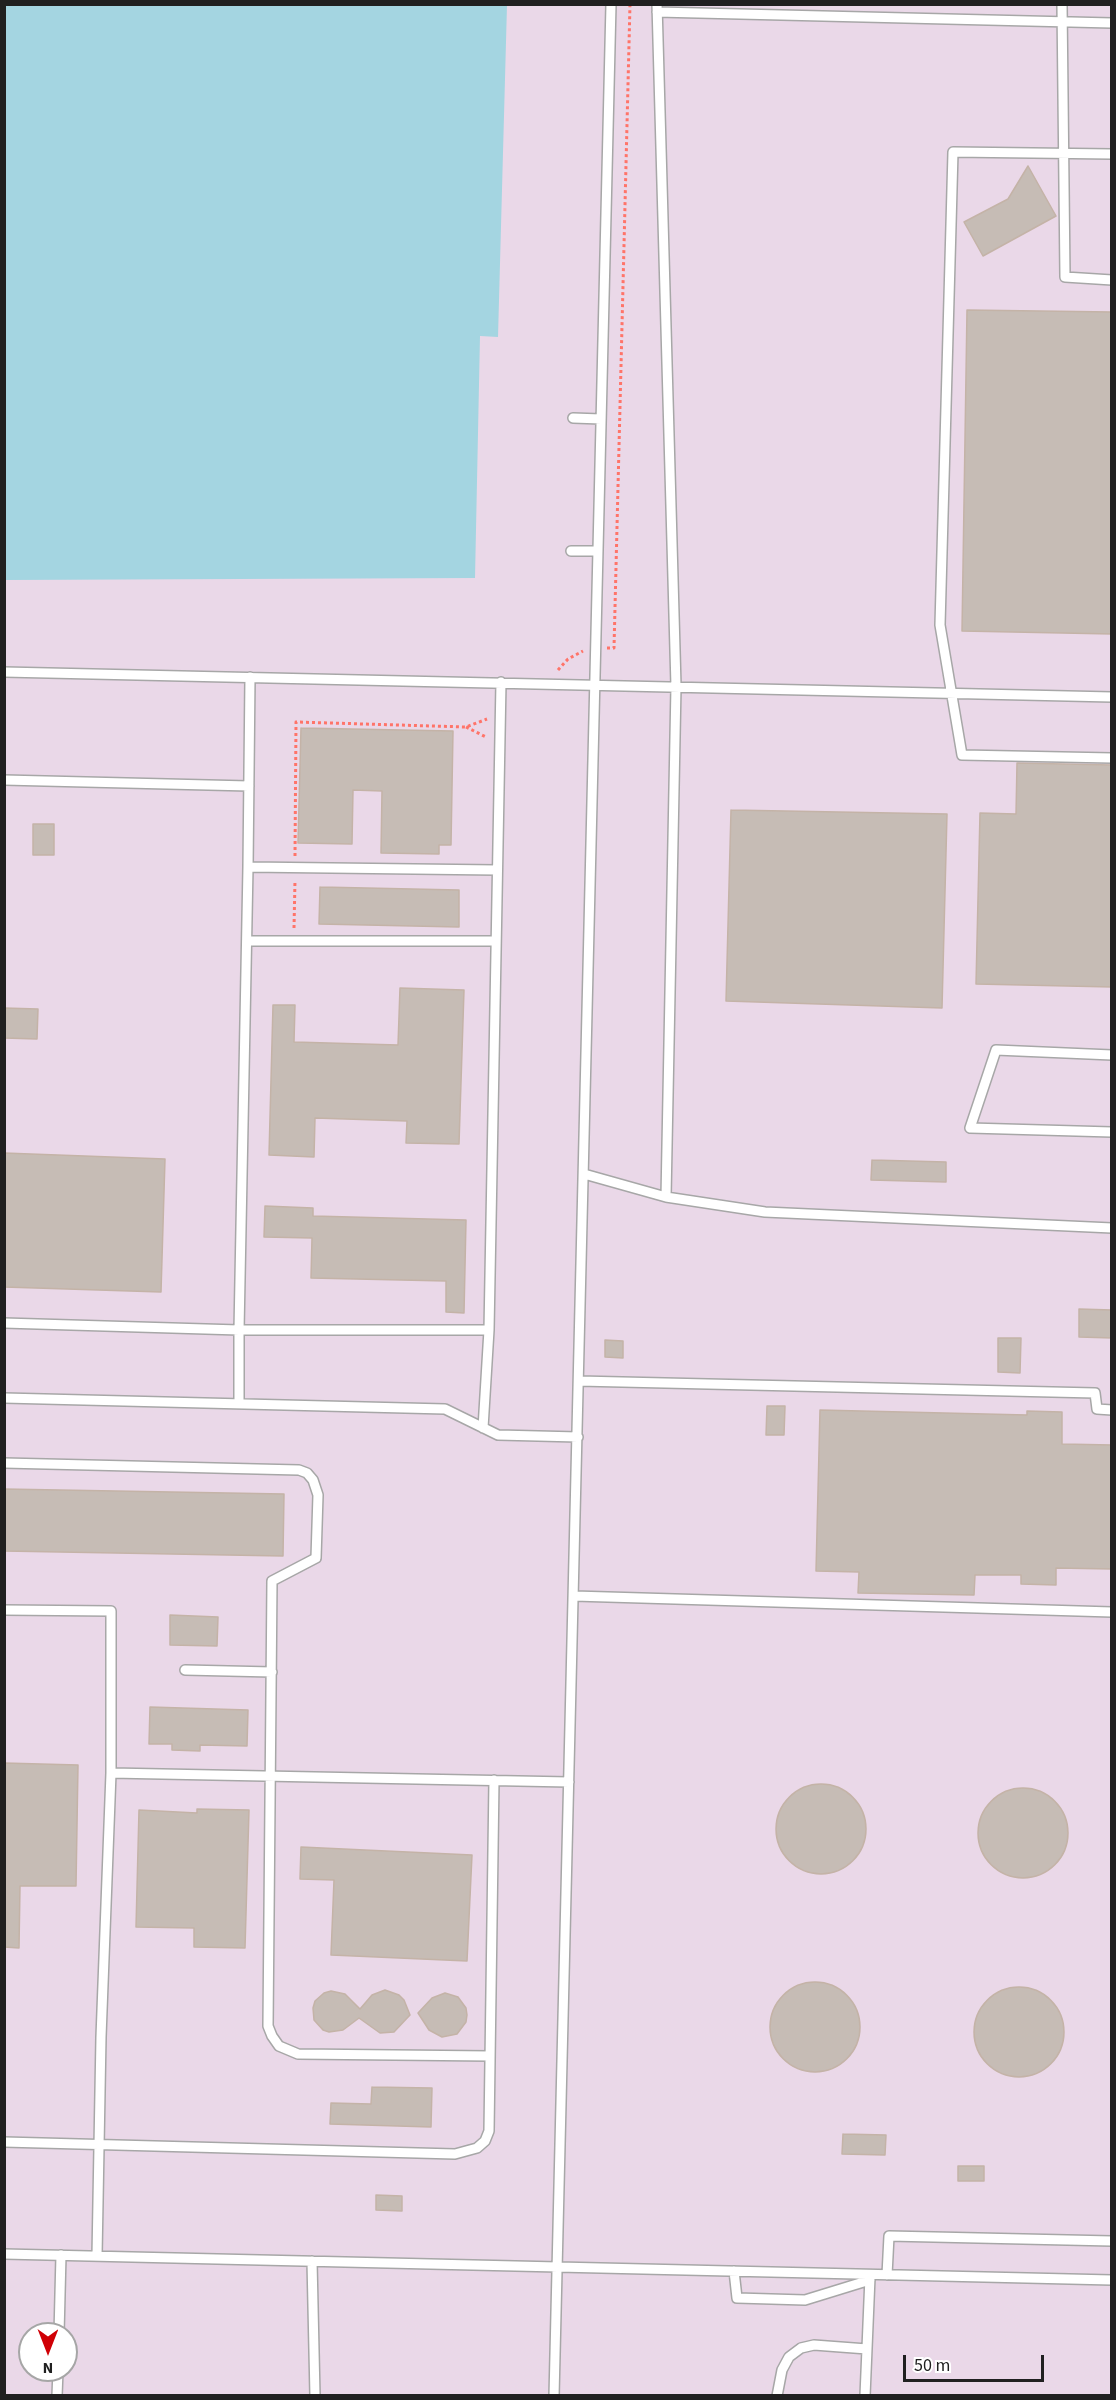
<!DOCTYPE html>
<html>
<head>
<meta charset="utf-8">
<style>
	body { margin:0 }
	#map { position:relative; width:1116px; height:2400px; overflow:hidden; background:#f1ede6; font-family:"Source Sans 3",sans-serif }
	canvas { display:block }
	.frame { position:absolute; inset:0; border:6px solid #202020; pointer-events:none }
	.north { position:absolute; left:18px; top:2322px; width:60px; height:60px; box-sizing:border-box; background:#fff; border:2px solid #a6a6a6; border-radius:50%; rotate:180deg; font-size:16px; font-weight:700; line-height:24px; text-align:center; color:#202020 }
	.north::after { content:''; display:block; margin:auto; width:21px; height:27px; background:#d00006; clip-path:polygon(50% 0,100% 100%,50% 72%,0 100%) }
	.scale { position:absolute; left:903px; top:2355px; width:141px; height:27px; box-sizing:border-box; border:3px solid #202020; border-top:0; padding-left:8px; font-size:18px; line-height:21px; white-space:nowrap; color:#202020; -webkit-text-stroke:4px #fff; paint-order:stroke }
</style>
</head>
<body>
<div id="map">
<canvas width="1116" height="2400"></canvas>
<div class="frame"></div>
<div class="north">N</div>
<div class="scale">50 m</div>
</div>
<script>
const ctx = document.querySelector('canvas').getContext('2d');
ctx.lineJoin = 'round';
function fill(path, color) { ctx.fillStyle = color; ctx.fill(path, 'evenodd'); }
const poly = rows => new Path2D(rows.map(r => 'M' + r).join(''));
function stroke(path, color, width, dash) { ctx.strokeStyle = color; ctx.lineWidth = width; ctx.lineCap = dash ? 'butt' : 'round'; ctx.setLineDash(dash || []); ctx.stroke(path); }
fill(poly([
	[5,5,1111,5,1111,2395,5,2396],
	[30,2334,66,2334,66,2370,30,2370]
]), '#ead8e8');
fill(poly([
	[4,5,507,5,498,337,480,336,475,578,5,580]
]), '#a4d5e1');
const building = poly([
	[1028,166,1056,216,983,256,964,222,1008,199,1028,166],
	[967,310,1112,312,1112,634,962,631,967,310],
	[301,728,453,731,451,845,439,845,439,854,381,853,382,791,353,790,352,844,298,843,301,728],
	[1017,763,1112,765,1112,987,976,984,980,813,1016,814,1017,763],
	[731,810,947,814,942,1008,726,1001,731,810],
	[33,824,54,824,54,855,33,855,33,824],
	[320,887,459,890,459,927,319,924,320,887],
	[400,988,464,990,459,1144,406,1143,407,1121,315,1118,314,1157,269,1155,273,1005,295,1005,294,1042,398,1045,400,988],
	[4,1008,38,1009,37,1039,4,1038,4,1008],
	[4,1153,165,1159,161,1292,4,1287,4,1153],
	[872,1160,946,1162,946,1182,871,1180,872,1160],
	[265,1206,313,1208,313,1216,466,1220,464,1313,446,1312,446,1281,311,1278,312,1238,264,1237,265,1206],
	[1079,1309,1112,1310,1112,1338,1079,1337,1079,1309],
	[998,1338,1021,1338,1020,1373,998,1372,998,1338],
	[605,1340,623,1341,623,1358,605,1357,605,1340],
	[767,1406,785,1406,784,1435,766,1435,767,1406],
	[820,1410,1027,1415,1027,1411,1062,1412,1062,1444,1112,1445,1112,1569,1056,1568,1056,1585,1021,1584,1021,1575,975,1575,974,1595,858,1593,859,1572,816,1571,820,1410],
	[4,1489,284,1494,283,1556,4,1551,4,1489],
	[170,1615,218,1617,217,1646,170,1645,170,1615],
	[150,1707,248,1710,247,1746,200,1745,200,1751,172,1750,172,1744,149,1744,150,1707],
	[4,1763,78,1765,76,1886,20,1886,19,1948,4,1947,4,1763],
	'776 1829a45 45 0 1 1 90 0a45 45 0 1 1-90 0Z',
	'978 1833a45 45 0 1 1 90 0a45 45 0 1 1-90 0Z',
	[197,1809,249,1810,245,1948,194,1947,194,1928,136,1927,139,1810,197,1813,197,1809],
	[301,1847,472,1855,467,1961,331,1955,334,1880,300,1879,301,1847],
	'770 2027a45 45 0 1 1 90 0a45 45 0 1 1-90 0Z',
	'974 2032a45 45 0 1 1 90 0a45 45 0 1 1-90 0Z',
	[385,1990,399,1995,404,2000,410,2015,394,2032,380,2033,359,2018,343,2030,329,2032,323,2030,314,2020,313,2008,315,2001,324,1993,331,1991,345,1994,360,2009,372,1995,385,1990],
	[445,1993,458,1997,466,2008,467,2015,466,2022,457,2034,442,2037,429,2030,418,2013,432,1998,445,1993],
	[372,2087,432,2088,431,2127,330,2124,331,2103,371,2104,372,2087],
	[843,2134,886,2135,885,2155,842,2154,843,2134],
	[958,2166,984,2166,984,2181,958,2181,958,2166],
	[376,2195,402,2196,402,2211,376,2210,376,2195]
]);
fill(building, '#c6bcb5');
stroke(building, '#c4b3a7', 1.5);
const lane = poly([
	[657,4,676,686,666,1197],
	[1062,4,1065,277,1112,280],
	[657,12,1112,23],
	[1112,154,953,152,940,625,962,755,1112,758],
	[573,418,601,419],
	[571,551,598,551],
	[4,672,1112,697],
	[250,677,248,867,497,870],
	[4,780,249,786],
	[247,941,496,941],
	[1112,1055,996,1050,970,1128,1112,1132],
	[584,1174,666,1197,765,1212,1112,1228],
	[4,1323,239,1330,248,867],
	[489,1330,501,682],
	[579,1381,1095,1393,1097,1409,1112,1410],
	[4,1398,445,1409,498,1435,578,1437],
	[239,1404,239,1330,489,1330,483,1428],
	[4,1463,299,1470,307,1473,313,1480,318,1495,316,1558,272,1581,268,2026,272,2036,279,2046,298,2054,490,2056],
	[574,1596,1112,1612],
	[4,1610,111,1611,111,1773],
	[185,1670,272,1672],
	[4,2142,455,2154,477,2148,485,2141,489,2131,494,1780],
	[4,2254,1112,2280],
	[97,2256,101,2037,111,1773,569,1782],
	[312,2261,315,2396],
	[734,2271,737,2298,805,2300,870,2280],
	[887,2275,889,2236,1112,2241],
	[59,2334,61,2255],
	[57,2396,58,2370],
	[554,2396,611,4],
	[777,2396,782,2370,789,2357,801,2348,814,2345,867,2349],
	[865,2396,870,2277]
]);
stroke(lane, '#a7a7a7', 12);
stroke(poly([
	[607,648,614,648,630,4],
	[558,670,568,659,583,651],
	[466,727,486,737],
	[295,856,296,722,466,727,487,719],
	[294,928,295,880]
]), '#ff7469', 3, [3, 3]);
stroke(lane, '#fff', 9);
</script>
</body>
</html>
